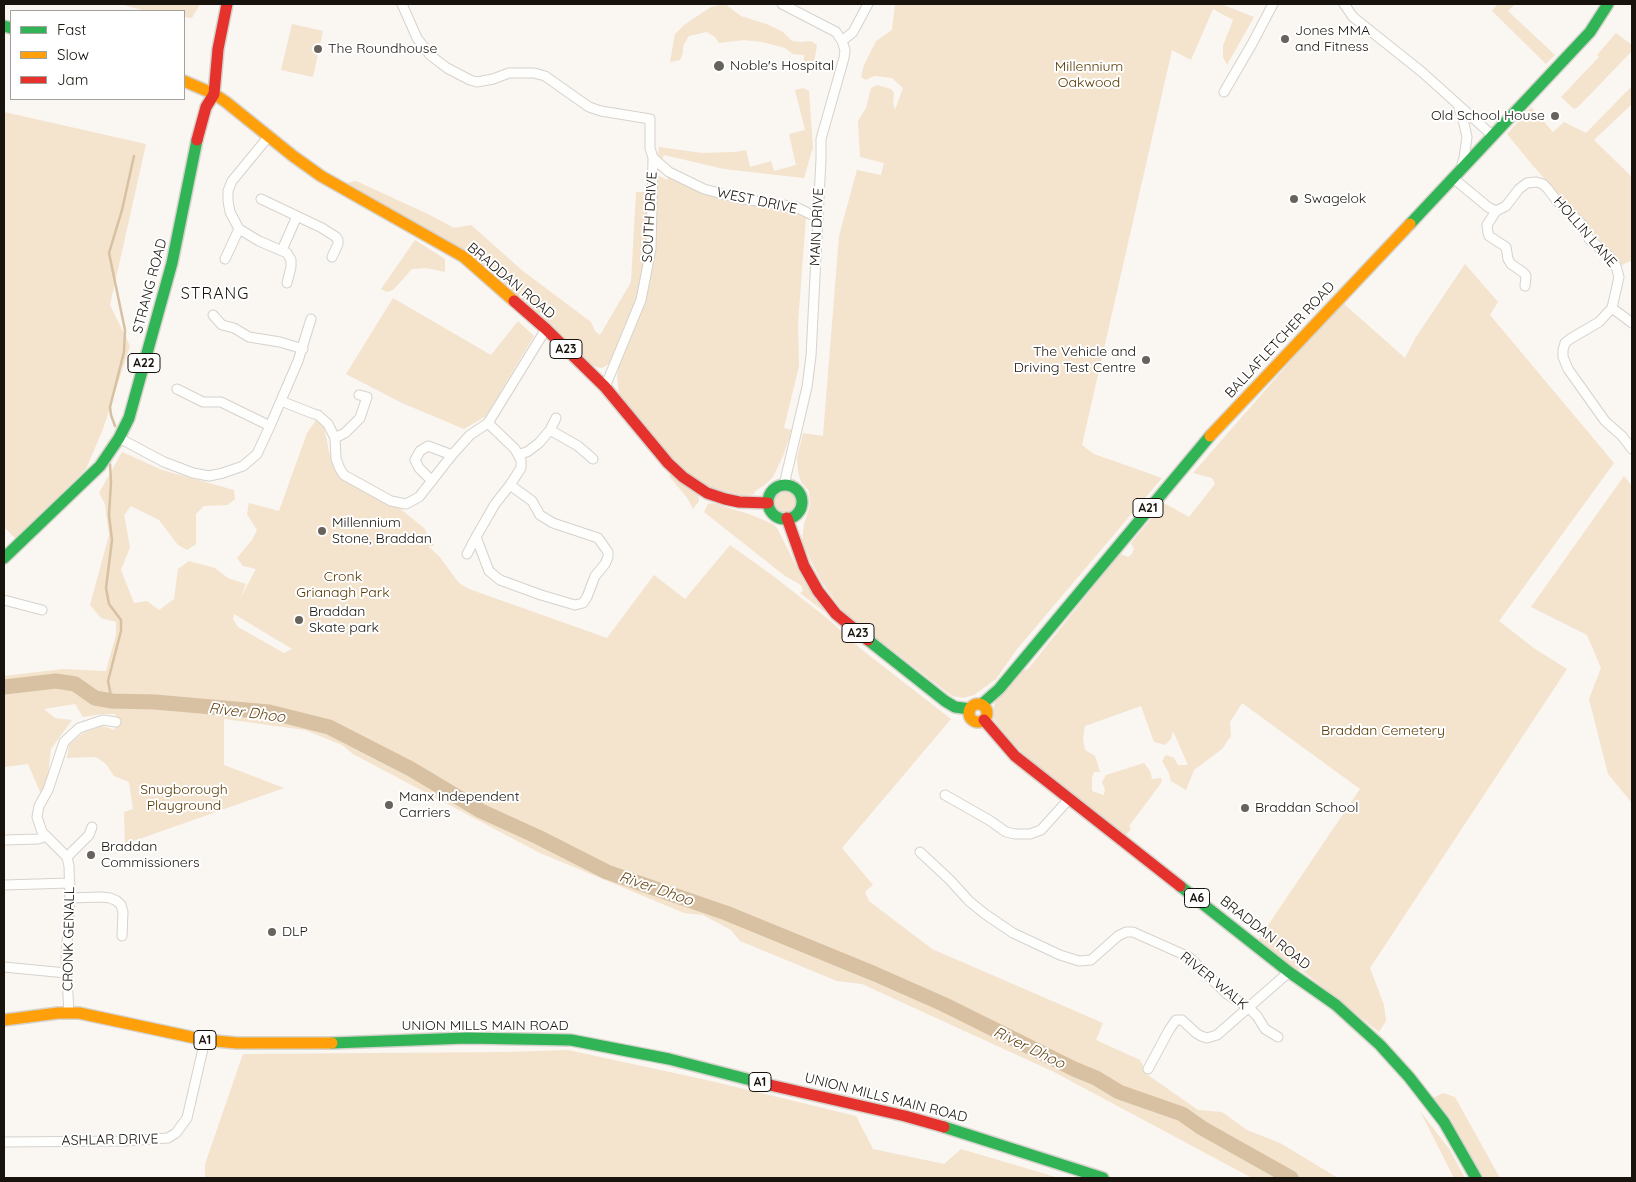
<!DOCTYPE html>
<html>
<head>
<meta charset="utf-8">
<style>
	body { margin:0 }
	#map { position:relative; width:1636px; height:1182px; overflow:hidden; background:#faf6f2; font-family:Quicksand,sans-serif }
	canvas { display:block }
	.frame { position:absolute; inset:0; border:5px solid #18130c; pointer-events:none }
	.legend { position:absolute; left:10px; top:10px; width:175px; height:90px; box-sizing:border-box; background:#fff; border:1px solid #a3a19e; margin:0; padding:6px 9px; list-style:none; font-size:15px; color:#18130c }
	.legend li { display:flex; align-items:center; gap:10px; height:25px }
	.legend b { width:25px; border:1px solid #a3a19e }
</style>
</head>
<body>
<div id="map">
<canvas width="1636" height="1182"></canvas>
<div class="frame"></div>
<ul class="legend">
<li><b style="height:6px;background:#30b455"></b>Fast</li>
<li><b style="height:6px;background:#ff9f0a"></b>Slow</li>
<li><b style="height:6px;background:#e5322d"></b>Jam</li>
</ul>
</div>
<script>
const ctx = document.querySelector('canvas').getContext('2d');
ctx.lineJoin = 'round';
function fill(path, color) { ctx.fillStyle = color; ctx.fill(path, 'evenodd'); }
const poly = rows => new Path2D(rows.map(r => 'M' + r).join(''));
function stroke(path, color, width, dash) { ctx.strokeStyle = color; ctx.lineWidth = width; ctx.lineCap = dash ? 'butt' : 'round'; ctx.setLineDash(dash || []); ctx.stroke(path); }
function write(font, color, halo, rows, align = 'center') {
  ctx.font = font + ' Quicksand,sans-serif'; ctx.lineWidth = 4; ctx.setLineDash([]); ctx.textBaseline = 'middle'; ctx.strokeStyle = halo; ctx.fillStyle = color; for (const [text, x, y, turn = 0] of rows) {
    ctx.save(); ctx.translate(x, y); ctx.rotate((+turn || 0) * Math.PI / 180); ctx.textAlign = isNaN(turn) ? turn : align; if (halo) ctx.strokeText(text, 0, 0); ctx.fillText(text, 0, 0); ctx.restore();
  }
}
fill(poly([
	[120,4,200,4,192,18,184,17,184,11,146,11],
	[725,4,741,16,769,25,783,32,792,41,802,42,811,41,817,45,814,63,810,72,803,69,804,55,793,54,785,48,762,42,744,40,719,43,715,37,707,32,689,36,683,46,683,53,680,60,670,62,675,34,684,25,711,7],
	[895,4,1221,4,1254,17,1227,65,1223,57,1223,46,1233,20,1213,9,1191,60,1172,50,1082,445,1094,454,1162,478,1017,649,996,679,974,695,963,698,952,696,854,621,841,609,821,581,805,549,802,540,804,524,810,506,809,491,801,482,798,472,797,458,803,433,823,436,839,236,857,170,881,175,884,163,860,157,858,121,866,108,871,88,877,85,891,89,894,93,893,103,895,110,903,88,892,78,874,76,866,80,861,77,864,65,876,41,892,30],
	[1498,4,1515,4,1508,11,1555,55,1546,64,1492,11],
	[292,24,323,31,313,77,281,70],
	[1616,33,1632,45,1632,51,1578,107,1574,109,1561,97,1599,57,1597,55],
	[1632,86,1632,104,1594,140,1632,177,1632,264,1630,261,1622,265,1534,167,1507,134,1531,107,1553,132,1564,122,1586,133],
	[803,88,809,91,813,147,804,178,724,169,664,155,662,160,658,154,659,147,702,153,735,152,746,150,750,167,771,161,774,171,796,165,789,134,805,130,795,90],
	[4,112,146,144,110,305,130,346,103,429,86,469,16,539,4,527],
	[656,174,667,180,669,176,704,194,729,200,797,210,806,217,798,323,799,366,784,428,792,430,783,456,773,477,766,484,754,492,755,494,740,496,714,492,685,474,619,395,617,375,620,362,613,359,609,364,602,368,596,367,588,363,545,319,474,258,347,183,356,181,430,215,454,228,471,225,523,271,591,322,595,331,600,335,631,282,636,192,655,192],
	[415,240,445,259,445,272,426,268,412,269,393,290,387,292,381,289],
	[1465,264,1498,302,1490,315,1614,463,1499,621,1535,649,1567,669,1370,968,1384,1005,1386,1021,1379,1032,1304,972,1300,969,1297,970,1258,940,1360,789,1242,703,1230,722,1231,736,1222,749,1194,770,1186,790,1171,781,1169,773,1162,761,1166,755,1174,758,1178,765,1188,765,1173,731,1171,739,1165,745,1154,742,1141,706,1085,726,1083,739,1085,750,1095,756,1100,772,1094,772,1092,778,1092,791,1104,795,1105,790,1102,782,1106,775,1144,763,1150,771,1152,779,1161,778,1162,781,1159,786,1129,826,1131,829,1125,836,1042,773,1007,737,994,720,992,713,996,700,1020,671,1028,669,1118,556,1121,554,1128,557,1132,554,1134,549,1131,543,1164,503,1189,517,1215,484,1212,478,1193,473,1342,302,1405,358,1416,337],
	[393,298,491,355,518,321,534,336,486,416,464,429,402,403,346,374],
	[316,420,324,426,329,452,333,464,340,475,361,490,398,507,424,528,434,546,428,546,439,556,459,583,469,589,607,638,654,575,685,599,730,545,772,575,828,619,861,649,951,719,842,848,873,885,865,892,869,901,932,949,1103,1023,1096,1040,1140,1060,1148,1075,1198,1110,1222,1112,1247,1130,1280,1143,1338,1178,1252,1178,1054,1072,862,984,837,981,740,941,731,930,703,915,684,913,540,853,353,754,342,745,305,730,224,719,224,765,284,788,125,844,124,812,133,809,129,782,114,776,106,764,96,757,67,758,69,745,83,733,102,726,115,730,116,714,102,714,83,717,75,704,44,709,55,718,72,720,51,749,47,783,41,794,28,764,4,767,4,676,63,669,106,671,116,635,116,622,101,618,90,605,109,535,105,504,99,493,122,452,162,470,234,490,235,499,228,505,204,506,196,514,196,544,187,550,178,545,159,520,131,506,124,515,130,547,121,570,134,603,147,601,159,610,174,599,178,569,189,561,215,568,228,578,246,584,240,599,256,569,243,566,237,558,252,540,257,530,247,514,249,503,279,511,307,433],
	[234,614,292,649,284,653,238,627,233,619],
	[671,474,698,494,699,501,693,509,688,499,669,476],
	[1624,476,1632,486,1632,803,1608,774,1589,699,1601,668,1587,635,1531,607],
	'774 502a11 11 0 1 1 22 0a11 11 0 1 1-22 0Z',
	[712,503,749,514,773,524,777,528,805,583,826,613,800,593,803,591,801,585,785,576,704,512,708,504],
	[568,1050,711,1081,856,1116,873,1149,944,1164,961,1149,1059,1178,205,1178,205,1164,243,1054,505,1052],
	[1443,1093,1455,1097,1500,1178,1482,1178,1433,1098],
	[1420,1111,1450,1150,1465,1178,1454,1178]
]), '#f4e3cd');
stroke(poly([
	[115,426,111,415,110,407,124,352,125,330,109,253,122,210,134,156],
	[110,464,111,482,109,515,112,540,106,588,109,604,121,620,121,631,108,681,112,701]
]), '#d7c1a2', 2.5);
stroke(poly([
	[4,687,56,681,75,684,95,698,112,701,155,702,269,712,329,727,411,769,481,811,538,837,607,872,726,913,875,974,943,1004,1074,1069,1096,1078,1119,1092,1182,1114,1202,1128,1291,1178]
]), '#d7c1a2', 15);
const street = poly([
	[402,4,417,38,430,55,447,68,470,80,477,82,493,79,509,73,534,73,545,76,589,107,601,111,650,119,650,148,653,158,669,172,704,189,738,198,796,207,818,218],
	[782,4,836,32,842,41,845,50,844,58,821,139,821,159,811,356,807,387,784,485],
	[1344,4,1353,17,1422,72,1493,136],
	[842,41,853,32,868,4],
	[1224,92,1252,44,1273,4],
	[1459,109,1462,115,1467,137,1464,158,1462,164],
	[269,136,232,181,228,191,228,201,230,212,239,229,259,241,287,253,291,260,291,267,287,283],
	[1453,178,1488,207,1496,211,1506,206,1519,189,1527,183,1536,182,1543,184,1547,188,1557,201,1582,224,1589,239,1610,257,1616,266,1619,277,1612,308,1599,322,1570,339,1565,343,1563,350,1563,357,1568,369,1605,421,1622,436,1632,449],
	[261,199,322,228,336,237,338,240,338,244,332,257],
	[1496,211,1487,225,1488,233,1489,236,1506,247,1508,259,1511,264,1524,273,1526,276,1525,286],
	[282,250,297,216],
	[225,259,239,229],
	[1612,308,1632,323],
	[213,315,222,325,234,328,249,337,280,342,303,349],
	[605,387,641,300,651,249,653,158],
	[177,389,203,402,221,402,270,426],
	[281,401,314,414],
	[318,415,328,424,335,438,336,459,340,469,344,475,391,501,406,504,419,497,452,455,470,435,488,423,546,329],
	[488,423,515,449,521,460,521,468,510,485,532,501,540,515,553,523,598,538,608,552,608,557,605,564,595,576,587,597,583,603,575,605,541,595,500,580,489,571,476,537,495,504,510,485],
	[550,430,578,446,593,459],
	[119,438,164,462,193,473,209,476,223,473,243,466,257,454,270,426,298,361,311,319],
	[335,438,345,433,360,418,367,397,359,395],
	[519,454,527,452,539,443,550,430,556,418],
	[432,481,419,468,415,460,420,451,428,446,452,455],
	[467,554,476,537],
	[4,600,42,610],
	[945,795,989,820,1006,832,1015,834,1030,834,1041,830,1069,799],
	[4,840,38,839,46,836],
	[920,852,950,880,969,901,985,914,1013,933,1060,955,1079,961,1091,960,1118,936,1126,932,1133,932,1189,957,1227,994,1249,1008,1257,1016,1265,1029,1278,1037],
	[67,857,89,835,92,827],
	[4,885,70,883],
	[70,898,102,897,110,898,117,901,121,905,123,912,122,936],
	[4,967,66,973],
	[69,1013,66,959,70,898,69,866,67,857,42,832,37,817,39,806,48,790,64,742,79,728,103,720,116,722],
	[1148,1069,1169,1030,1176,1020,1182,1020,1196,1033,1201,1036,1207,1038,1217,1035,1289,972],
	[4,1142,124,1141,168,1138,176,1133,187,1118,205,1040]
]);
const fast = poly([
	[4,26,11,28],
	[1410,224,1590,32,1608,4],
	'768 502a17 17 0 1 1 34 0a17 17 0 1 1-34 0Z',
	[4,558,100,466,119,438,129,418,172,263,197,140],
	[868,640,945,701,955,707,970,709],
	[982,704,999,689,1210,436],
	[1180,886,1289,972,1336,1005,1380,1045,1409,1077,1444,1122,1476,1178],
	[332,1043,467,1038,571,1040,669,1059,770,1085],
	[944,1127,1103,1178]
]);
const slow = poly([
	[184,81,214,94,226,102,293,156,321,176,464,257,514,301],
	[1210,436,1410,224],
	'969 713a9 9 0 1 1 18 0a9 9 0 1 1-18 0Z',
	[4,1020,58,1013,79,1013,205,1040,237,1043,332,1043]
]);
const jam = poly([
	[197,140,206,107,214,94,218,49,227,4],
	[514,301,546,329,605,387,668,463,683,477,707,493,725,499,739,502,768,503],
	[787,518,804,566,818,591,836,614,868,640],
	[984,720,1015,756,1180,886],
	[770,1085,905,1116,944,1127]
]);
stroke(street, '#d6d2cc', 11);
stroke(fast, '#d6d2cc', 14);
stroke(slow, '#d6d2cc', 14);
stroke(jam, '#d6d2cc', 14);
stroke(street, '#fefefd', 9);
stroke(fast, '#30b455', 11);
stroke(slow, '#ff9f0a', 11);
stroke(jam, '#e5322d', 11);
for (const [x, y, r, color] of [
	[1285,39,5,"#67625c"],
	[318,49,5,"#67625c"],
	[719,66,6,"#67625c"],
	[1555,116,5,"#67625c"],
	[1294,199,5,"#67625c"],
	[1146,360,5,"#67625c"],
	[322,531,5,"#67625c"],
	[299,620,5,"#67625c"],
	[389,805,5,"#67625c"],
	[1245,808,5,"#67625c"],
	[91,855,5,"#67625c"],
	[272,932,5,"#67625c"]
]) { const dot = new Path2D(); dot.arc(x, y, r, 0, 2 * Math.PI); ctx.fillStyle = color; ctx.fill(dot); stroke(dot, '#fff', 2); }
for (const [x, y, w] of [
	[566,349,32],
	[144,363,32],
	[1148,508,30],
	[858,633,32],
	[1197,898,25],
	[205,1040,22],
	[760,1082,22]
]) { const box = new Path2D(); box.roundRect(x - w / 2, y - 9.5, w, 19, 4); ctx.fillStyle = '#fff'; ctx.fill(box); stroke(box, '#18130c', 1); }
write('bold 12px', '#18130c', null, [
	["A23",566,349],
	["A22",144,363],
	["A21",1148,508],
	["A23",858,633],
	["A6",1197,898],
	["A1",205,1040],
	["A1",760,1082]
]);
write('14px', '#18130c', '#fff', [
	["Jones MMA",1295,31],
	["and Fitness",1295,47],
	["The Roundhouse",328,49],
	["Noble's Hospital",730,66],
	["Old School House",1545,116,"right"],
	["Swagelok",1304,199],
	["The Vehicle and",1136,352,"right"],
	["Driving Test Centre",1136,368,"right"],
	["Millennium",332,523],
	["Stone, Braddan",332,539],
	["Braddan",309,612],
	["Skate park",309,628],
	["Manx Independent",399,797],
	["Carriers",399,813],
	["Braddan School",1255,808],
	["Braddan",101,847],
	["Commissioners",101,863],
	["DLP",282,932]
], 'left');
write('14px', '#573801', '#fff', [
	["Millennium",1089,67],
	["Oakwood",1089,83],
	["Cronk",343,577],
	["Grianagh Park",343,593],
	["Braddan Cemetery",1383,731],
	["Snugborough",184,790],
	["Playground",184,806]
]);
write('14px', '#18130c', '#fff', [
	["WEST DRIVE",757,201,12],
	["SOUTH DRIVE",650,217,-87],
	["MAIN DRIVE",817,227,-87],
	["HOLLIN LANE",1585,232,49],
	["BRADDAN ROAD",511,281,40],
	["STRANG ROAD",150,286,-75],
	["BALLAFLETCHER ROAD",1280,340,-47],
	["BRADDAN ROAD",1265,933,38],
	["CRONK GENALL",69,939,-89],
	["RIVER WALK",1214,981,39],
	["UNION MILLS MAIN ROAD",485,1026],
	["UNION MILLS MAIN ROAD",886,1098,14],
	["ASHLAR DRIVE",110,1140,-1]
]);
write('italic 15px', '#674716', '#fff', [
	["River Dhoo",247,713,7],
	["River Dhoo",656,889,19],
	["River Dhoo",1029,1048,26]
]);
ctx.letterSpacing = '1px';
write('16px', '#18130c', '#fff', [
	["STRANG",215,294]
]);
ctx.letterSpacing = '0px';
</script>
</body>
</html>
